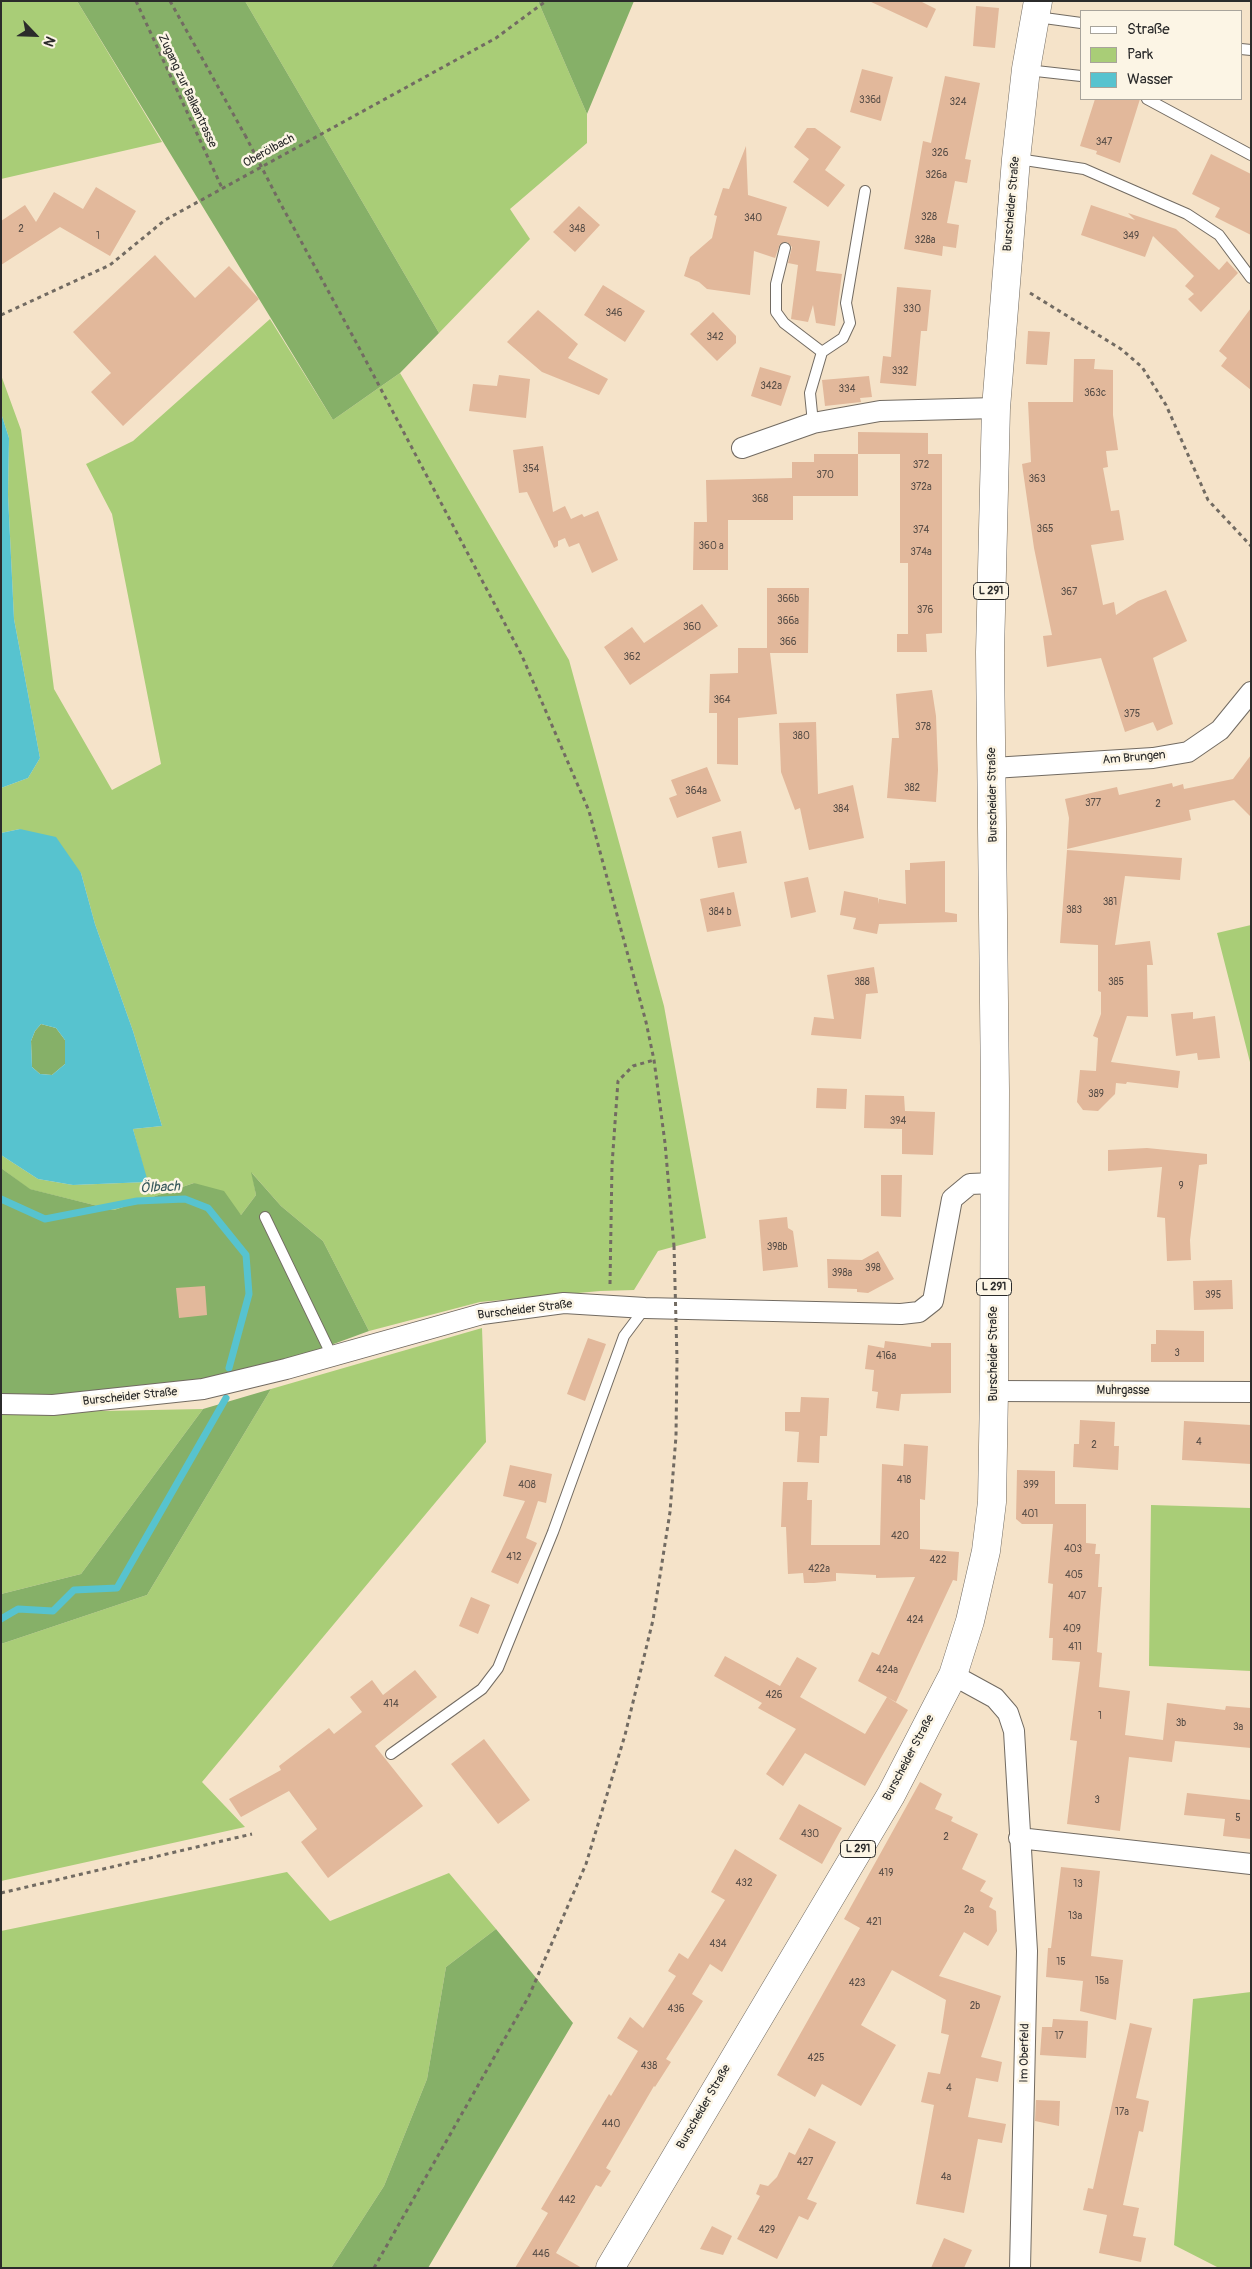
<!DOCTYPE html>
<html>
<head>
<meta charset="utf-8">
<style>
	body { margin:0 }
	#map { position:relative; width:1252px; height:2269px; overflow:hidden; background:#f5e3c9; font-family:Pangolin,sans-serif }
	canvas { display:block }
	.frame { position:absolute; inset:0; border:2px solid #2b2b2b; pointer-events:none }
	.legend { position:absolute; left:1080px; top:10px; width:162px; height:90px; box-sizing:border-box; background:#fcf5e5; border:1px solid #a8a49b; margin:0; padding:6px 9px; list-style:none; font-size:15px; color:#2b2b2b }
	.legend li { display:flex; align-items:center; gap:10px; height:25px }
	.legend b { width:25px; border:1px solid #a8a49b }
	.north { position:absolute; left:10px; top:10px; width:50px; height:50px; -webkit-text-stroke:4px #fcf5e5; paint-order:stroke; rotate:114deg; font-size:14px; font-weight:700; line-height:20px; text-align:center; color:#2b2b2b }
	.north::after { content:''; display:block; margin:auto; width:18px; height:22px; background:#2b2b2b; clip-path:polygon(50% 0,100% 100%,50% 72%,0 100%) }
</style>
</head>
<body>
<div id="map">
<canvas width="1252" height="2269"></canvas>
<div class="frame"></div>
<ul class="legend">
<li><b style="height:6px;background:#fff"></b>Straße</li>
<li><b style="height:14px;background:#a9cd77"></b>Park</li>
<li><b style="height:14px;background:#57c3cf"></b>Wasser</li>
</ul>
<div class="north">N</div>
</div>
<script>
const ctx = document.querySelector('canvas').getContext('2d');
ctx.lineJoin = 'round';
function fill(path, color) { ctx.fillStyle = color; ctx.fill(path, 'evenodd'); }
const poly = rows => new Path2D(rows.map(r => 'M' + r).join(''));
function stroke(path, color, width, dash) { ctx.strokeStyle = color; ctx.lineWidth = width; ctx.lineCap = dash ? 'butt' : 'round'; ctx.setLineDash(dash || []); ctx.stroke(path); }
function write(font, color, halo, rows, align = 'center') {
  ctx.font = font + ' Pangolin,sans-serif'; ctx.lineWidth = 5; ctx.setLineDash([]); ctx.textBaseline = 'middle'; ctx.strokeStyle = halo; ctx.fillStyle = color; for (const [text, x, y, turn = 0] of rows) {
    ctx.save(); ctx.translate(x, y); ctx.rotate((+turn || 0) * Math.PI / 180); ctx.textAlign = isNaN(turn) ? turn : align; if (halo) ctx.strokeText(text, 0, 0); ctx.fillText(text, 0, 0); ctx.restore();
  }
}
fill(poly([
	[1,1,77,1,162,142,1,179],
	[245,1,538,1,587,114,587,143,510,209,530,239,439,333],
	[270,319,333,420,400,373,569,660,664,1006,706,1238,658,1251,634,1290,600,1291,480,1302,369,1331,323,1241,281,1206,252,1173,256,1195,241,1215,194,1183,114,1210,29,1189,1,1168,1,1155,38,1179,73,1185,147,1182,133,1129,162,1126,133,1031,95,924,81,873,20,829,1,833,1,788,28,778,40,758,14,619,8,495,9,438,1,413,1,375,21,430,54,689,112,790,161,764,112,514,86,464,133,441],
	[1251,925,1251,1066,1217,933],
	[482,1328,486,1442,202,1782,245,1827,1,1881,1,1644,147,1595,271,1389],
	[203,1409,81,1574,1,1594,1,1413],
	[1151,1505,1251,1508,1251,1671,1149,1666],
	[287,1872,330,1921,449,1873,496,1929,446,1967,427,2079,384,2186,331,2268,1,2268,1,1931],
	[1251,1992,1251,2268,1219,2268,1174,2245,1193,1999]
]), '#a9cd77');
fill(poly([
	[77,1,245,1,439,333,400,373,333,420],
	[538,1,634,1,587,114],
	[41,1024,56,1028,65,1040,65,1064,52,1075,40,1074,32,1067,31,1041,35,1031],
	[1,1168,30,1189,114,1210,194,1183,224,1191,241,1215,256,1195,251,1172,281,1206,323,1241,369,1331,230,1382,1,1399],
	[271,1389,147,1595,1,1644,1,1594,81,1574,203,1409],
	[496,1929,573,2023,428,2268,331,2268,384,2186,427,2079,446,1967]
]), '#86b068');
fill(poly([
	[1,413,9,438,8,495,14,619,40,758,28,778,1,788],
	[20,829,56,837,81,873,95,924,133,1031,162,1126,133,1129,148,1182,73,1185,38,1179,1,1155,1,833],
	[41,1024,56,1028,65,1040,65,1064,52,1075,40,1074,32,1067,31,1041,35,1031]
]), '#57c3cf');
stroke(poly([
	[1,1199,45,1219,137,1201,185,1199,208,1208,246,1255,249,1294,229,1368],
	[1,1619,18,1609,53,1611,74,1590,117,1588,226,1398]
]), '#57c3cf', 7);
fill(poly([
	[869,1,920,1,936,9,927,28],
	[976,6,999,8,995,48,973,46],
	[862,69,893,77,881,121,850,112],
	[945,76,980,83,965,159,971,160,967,183,955,181,947,223,959,225,956,248,943,246,942,256,904,249,923,141,931,143],
	[1095,99,1140,99,1120,163,1096,154,1097,151,1080,146],
	[807,128,815,128,841,147,825,170,845,185,828,207,793,182,809,159,794,147],
	[746,146,748,195,787,207,777,235,820,241,816,271,842,274,835,326,816,323,813,305,808,322,791,319,798,265,788,263,792,247,787,242,780,244,775,258,754,251,750,295,707,289,699,282,684,276,690,257,712,238,717,216,714,215,723,188,729,189],
	[1211,154,1251,174,1251,235,1215,217,1220,208,1192,194],
	[96,187,136,211,110,256,60,227,1,265,1,221,25,205,36,222,54,192,83,209],
	[1091,205,1135,220,1128,213,1176,229,1219,270,1227,261,1238,273,1201,312,1188,299,1194,294,1185,286,1194,276,1153,236,1145,257,1081,235],
	[579,206,600,225,575,252,553,232],
	[155,255,195,298,229,266,259,299,123,426,91,392,111,373,73,332],
	[603,285,645,311,625,342,584,315],
	[897,287,931,290,927,331,921,331,916,386,880,383,883,356,891,357],
	[1251,308,1251,390,1221,366,1227,358,1219,351],
	[538,310,578,344,568,358,608,379,599,395,542,372,507,342],
	[713,312,736,336,736,343,717,361,690,334],
	[1028,331,1050,332,1047,365,1026,364],
	[1074,359,1095,359,1094,369,1113,370,1113,415,1118,450,1106,451,1108,467,1103,468,1111,511,1119,510,1124,540,1091,545,1103,605,1114,602,1116,615,1138,601,1166,590,1187,641,1153,658,1173,724,1157,731,1153,722,1125,732,1101,658,1047,667,1043,636,1052,635,1034,548,1022,464,1031,462,1028,402,1073,402],
	[760,367,791,376,781,406,751,396],
	[499,375,530,379,526,418,469,411,473,384,497,386],
	[869,376,872,397,860,398,861,402,825,406,822,380],
	[858,432,928,433,928,454,942,454,942,633,926,634,927,652,897,652,897,634,908,634,908,563,900,563,900,454,858,454],
	[543,446,553,512,565,506,571,519,582,514,584,517,598,511,618,560,592,573,579,543,569,547,565,538,558,541,558,546,554,548,527,492,519,493,513,450],
	[814,454,858,454,858,496,793,496,793,520,728,520,728,570,693,570,694,522,707,522,706,480,792,478,792,462,814,462],
	[767,588,809,588,808,653,770,653,777,714,738,718,738,765,717,764,717,713,709,713,710,674,738,673,738,648,767,648],
	[702,604,718,626,630,685,604,647,632,627,644,643],
	[932,690,936,716,938,770,936,802,887,798,892,738,899,738,896,694],
	[816,722,818,794,853,785,864,838,809,850,800,808,795,810,781,772,779,723],
	[1251,755,1251,817,1234,800,1189,810,1191,820,1067,849,1069,818,1065,799,1117,787,1119,795,1172,783,1173,787,1183,784,1184,789,1233,779],
	[707,767,721,801,677,818,669,798,677,795,671,780],
	[741,831,747,863,718,868,712,837],
	[1067,850,1182,858,1180,880,1125,876,1115,945,1150,941,1153,965,1147,965,1148,1017,1127,1016,1111,1062,1180,1071,1178,1088,1127,1082,1126,1084,1116,1083,1115,1094,1098,1111,1083,1110,1077,1102,1080,1070,1096,1071,1098,1038,1093,1036,1101,1014,1101,992,1098,991,1098,945,1060,943],
	[945,861,945,912,957,914,957,922,879,924,877,934,853,929,856,918,840,915,844,891,878,898,879,904,879,899,906,904,905,870,910,870,910,863],
	[808,877,816,912,791,918,784,882],
	[734,892,741,926,707,932,700,899],
	[874,967,878,993,866,994,861,1039,811,1035,814,1017,834,1019,827,975],
	[1193,1012,1193,1019,1215,1016,1220,1058,1198,1060,1197,1053,1176,1056,1171,1014],
	[817,1088,847,1089,846,1109,816,1108],
	[865,1095,904,1096,905,1111,935,1112,933,1155,902,1154,902,1129,864,1128],
	[1147,1148,1207,1154,1207,1164,1199,1165,1190,1240,1191,1260,1167,1261,1165,1218,1157,1217,1162,1167,1108,1171,1108,1150],
	[881,1175,902,1175,901,1217,881,1216],
	[787,1217,788,1228,793,1231,798,1267,763,1271,759,1220],
	[878,1251,894,1279,868,1293,857,1292,857,1289,828,1288,827,1259,862,1260],
	[1232,1280,1233,1309,1194,1310,1193,1281],
	[205,1286,207,1315,179,1318,176,1288],
	[1156,1330,1204,1331,1204,1362,1151,1362,1151,1344,1156,1344],
	[588,1338,606,1344,585,1401,567,1394],
	[885,1341,931,1347,931,1343,951,1343,951,1393,901,1394,899,1411,876,1408,878,1392,872,1391,874,1370,865,1369,868,1345,884,1348],
	[801,1397,829,1398,827,1436,820,1436,819,1463,797,1462,799,1432,785,1431,785,1412,800,1412],
	[1080,1420,1115,1422,1114,1446,1119,1446,1118,1470,1073,1467,1074,1444,1079,1444],
	[1184,1421,1251,1425,1251,1464,1182,1460],
	[904,1444,928,1446,925,1500,920,1499,920,1549,959,1552,957,1581,953,1580,896,1702,858,1681,872,1652,879,1655,915,1577,876,1578,876,1575,836,1573,836,1581,814,1583,804,1583,803,1573,788,1574,786,1527,781,1527,783,1482,808,1482,807,1500,812,1500,811,1545,880,1545,882,1464,903,1466],
	[510,1465,552,1474,546,1503,538,1501,526,1538,537,1543,518,1584,491,1572,525,1501,503,1496],
	[1017,1470,1055,1471,1055,1504,1086,1504,1086,1543,1096,1544,1095,1554,1100,1554,1098,1587,1102,1587,1097,1652,1102,1653,1099,1687,1130,1691,1125,1735,1163,1740,1167,1703,1225,1710,1226,1706,1251,1708,1251,1748,1175,1741,1172,1762,1129,1757,1120,1831,1067,1824,1077,1741,1070,1740,1080,1662,1052,1660,1053,1638,1049,1638,1053,1584,1048,1583,1053,1524,1022,1524,1016,1519],
	[471,1597,490,1605,478,1634,459,1626],
	[725,1656,780,1686,797,1657,817,1668,800,1697,865,1734,887,1697,908,1710,865,1786,805,1753,783,1786,766,1774,796,1729,758,1708,762,1703,714,1676],
	[415,1670,437,1697,375,1746,423,1806,328,1878,301,1842,317,1829,289,1791,241,1817,229,1799,281,1770,279,1766,329,1728,334,1734,362,1712,350,1697,372,1680,383,1695],
	[484,1739,530,1800,498,1824,451,1764],
	[920,1782,942,1794,935,1809,953,1817,951,1821,978,1834,962,1869,986,1881,980,1891,993,1898,989,1907,996,1911,997,1931,988,1946,964,1932,939,1976,1001,1996,981,2057,1002,2062,998,2082,976,2078,968,2117,1006,2124,1002,2143,978,2139,964,2213,916,2204,934,2105,921,2102,928,2072,940,2074,949,2035,941,2033,946,2000,892,1970,861,2025,896,2045,861,2106,822,2084,815,2097,777,2075,860,1928,844,1919],
	[1187,1793,1251,1800,1251,1839,1223,1836,1225,1819,1184,1815],
	[799,1804,842,1828,822,1864,779,1839],
	[735,1849,777,1875,722,1972,710,1964,692,1994,703,2001,666,2059,671,2062,655,2087,654,2086,606,2168,611,2171,601,2187,596,2185,556,2253,582,2268,515,2268,548,2213,541,2209,609,2094,611,2096,638,2051,617,2038,630,2017,643,2028,676,1976,668,1971,679,1953,688,1959,725,1900,711,1892],
	[1061,1867,1100,1871,1091,1956,1123,1960,1116,2020,1080,2011,1083,1981,1046,1977,1048,1948,1051,1948],
	[1053,2019,1088,2021,1086,2058,1040,2055,1042,2027,1052,2027],
	[1130,2023,1152,2028,1136,2098,1149,2101,1143,2132,1139,2131,1123,2205,1139,2208,1133,2236,1146,2238,1141,2262,1099,2253,1107,2215,1083,2210,1088,2188,1093,2189],
	[1036,2100,1060,2101,1059,2126,1035,2121],
	[809,2128,836,2142,807,2199,817,2203,808,2220,799,2216,777,2259,737,2239,760,2196,756,2194,760,2184,768,2186,777,2177,789,2152,795,2155],
	[712,2226,732,2236,723,2255,700,2249],
	[944,2238,972,2250,964,2268,931,2268]
]), '#e2b89b');
const lane = poly([
	[1037,17,1081,23],
	[1241,49,1251,50],
	[1027,70,1081,76],
	[1147,99,1251,155],
	[1018,159,1084,169,1187,214,1219,235,1251,278],
	[785,248,776,284,776,312,784,323,822,352],
	[813,423,810,393,822,352,843,338,850,323,846,303,865,191],
	[265,1217,332,1356],
	[391,1754,482,1689,498,1668,553,1532,624,1336,645,1308]
]);
const street = poly([
	[742,448,813,423,880,411,996,408],
	[993,768,1153,758,1188,752,1220,730,1251,692],
	[994,1391,1251,1392],
	[1,1404,53,1405,203,1389,286,1369,482,1314,564,1303,645,1308,901,1314,919,1312,933,1301,952,1199,970,1184,994,1183],
	[953,1675,995,1698,1008,1713,1014,1731,1027,1951,1020,2268],
	[1019,1838,1251,1864]
]);
const primary = poly([
	[610,2268,891,1795,953,1675,970,1621,986,1551,992,1502,994,1391,995,1090,990,652,996,408,1016,159,1026,69,1038,1]
]);
stroke(lane, '#726b62', 12);
stroke(street, '#726b62', 22);
stroke(primary, '#726b62', 29);
stroke(poly([
	[136,1,222,188],
	[170,1,245,135],
	[278,199,356,342,522,656,589,811,646,1022,654,1060,665,1143,674,1246],
	[1030,293,1121,349,1142,367,1166,405,1208,500,1251,546],
	[1,315,110,265,165,220,496,38,546,1],
	[610,1284,612,1165,618,1081,633,1066,654,1060],
	[1,1893,252,1834],
	[374,2268,529,1996,586,1864,625,1735,653,1620,670,1512,676,1436,677,1359]
]), '#726b62', 3, [4, 4]);
stroke(lane, '#fff', 10);
stroke(street, '#fff', 20);
stroke(primary, '#fff', 28);
stroke(poly([
	[245,135,278,199],
	[674,1246,677,1359]
]), '#726b62', 3, [4, 4]);
write('10px', '#594e47', null, [
	["336d",870,100],
	["324",958,102],
	["347",1104,142],
	["326",940,153],
	["326a",936,175],
	["328",929,217],
	["340",753,218],
	["2",21,229],
	["348",577,229],
	["1",98,236],
	["349",1131,236],
	["328a",925,240],
	["330",912,309],
	["346",614,313],
	["342",715,337],
	["332",900,371],
	["342a",771,386],
	["334",847,389],
	["363c",1095,393],
	["372",921,465],
	["354",531,469],
	["370",825,475],
	["363",1037,479],
	["372a",921,487],
	["368",760,499],
	["365",1045,529],
	["374",921,530],
	["360 a",711,546],
	["374a",921,552],
	["367",1069,592],
	["366b",788,599],
	["376",925,610],
	["366a",788,621],
	["360",692,627],
	["366",788,642],
	["362",632,657],
	["364",722,700],
	["375",1132,714],
	["378",923,727],
	["380",801,736],
	["382",912,788],
	["364a",696,791],
	["377",1093,803],
	["2",1158,804],
	["384",841,809],
	["381",1110,902],
	["383",1074,910],
	["384 b",720,912],
	["388",862,982],
	["385",1116,982],
	["389",1096,1094],
	["394",898,1121],
	["9",1181,1186],
	["398b",777,1247],
	["398",873,1268],
	["398a",842,1273],
	["395",1213,1295],
	["3",1177,1353],
	["416a",886,1356],
	["4",1199,1442],
	["2",1094,1445],
	["418",904,1480],
	["408",527,1485],
	["399",1031,1485],
	["401",1030,1514],
	["420",900,1536],
	["403",1073,1549],
	["412",514,1557],
	["422",938,1560],
	["422a",819,1569],
	["405",1074,1575],
	["407",1077,1596],
	["424",915,1620],
	["409",1072,1629],
	["411",1075,1647],
	["424a",887,1670],
	["426",774,1695],
	["414",391,1704],
	["1",1100,1716],
	["3b",1181,1723],
	["3a",1238,1727],
	["3",1097,1800],
	["5",1238,1818],
	["430",810,1834],
	["2",946,1837],
	["419",886,1873],
	["432",744,1883],
	["13",1078,1884],
	["2a",969,1910],
	["13a",1075,1916],
	["421",874,1922],
	["434",718,1944],
	["15",1061,1962],
	["15a",1102,1981],
	["423",857,1983],
	["2b",975,2006],
	["436",676,2009],
	["17",1059,2036],
	["425",816,2058],
	["438",649,2066],
	["4",949,2088],
	["17a",1122,2112],
	["440",611,2124],
	["427",805,2162],
	["4a",946,2177],
	["442",567,2200],
	["429",767,2230],
	["446",541,2254]
]);
for (const [x, y, w] of [
	[991,591,35],
	[994,1287,35],
	[858,1849,35]
]) { const box = new Path2D(); box.roundRect(x - w / 2, y - 8.5, w, 17, 4); ctx.fillStyle = '#fcf5e5'; ctx.fill(box); stroke(box, '#2b2b2b', 1); }
write('bold 11px', '#2b2b2b', null, [
	["L 291",991,591],
	["L 291",994,1287],
	["L 291",858,1849]
]);
write('12px', '#2b2b2b', '#fcf5e5', [
	["Zugang zur Balkantrasse",187,91,65],
	["Oberölbach",269,151,-29],
	["Burscheider Straße",1012,204,-85],
	["Am Brungen",1134,758,-5],
	["Burscheider Straße",993,795,-91],
	["Burscheider Straße",525,1310,-7],
	["Burscheider Straße",994,1354,-90],
	["Muhrgasse",1123,1391],
	["Burscheider Straße",130,1397,-6],
	["Burscheider Straße",909,1758,-62],
	["Im Oberfeld",1025,2053,-89],
	["Burscheider Straße",704,2107,-60]
]);
write('italic 14px', '#38595c', '#fcf5e5', [
	["Ölbach",160,1188,-3]
]);
</script>
</body>
</html>
